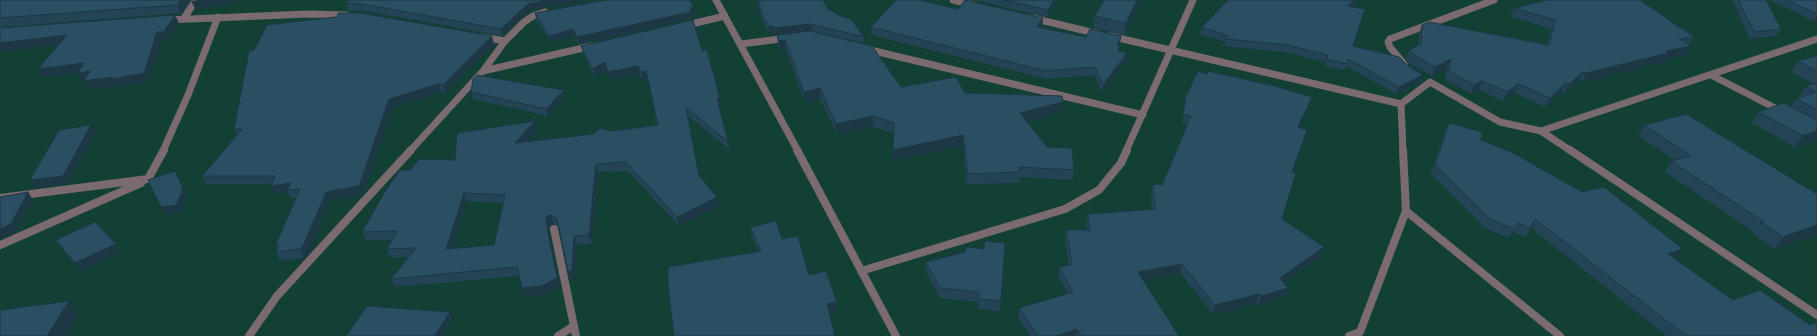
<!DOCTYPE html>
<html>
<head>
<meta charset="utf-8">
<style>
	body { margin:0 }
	canvas { display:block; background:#124035 }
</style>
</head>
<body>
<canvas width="1817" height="336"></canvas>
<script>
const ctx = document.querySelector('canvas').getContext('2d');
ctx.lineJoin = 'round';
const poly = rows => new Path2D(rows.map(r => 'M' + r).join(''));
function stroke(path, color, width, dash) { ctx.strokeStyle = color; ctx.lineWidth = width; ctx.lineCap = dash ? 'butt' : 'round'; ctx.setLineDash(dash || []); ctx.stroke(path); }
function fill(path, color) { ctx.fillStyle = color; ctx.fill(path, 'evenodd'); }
stroke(poly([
	[716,0,798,151],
	[953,0,974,5],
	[545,12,533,16,524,22,505,41,483,71,592,46],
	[184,18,196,0],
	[1032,18,1099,34],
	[166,20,307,14,347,15],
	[683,26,725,16],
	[1110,36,1401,104,1430,82,1500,122,1541,131,1571,151],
	[482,37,505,41],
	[741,44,788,38],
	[866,49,1143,115],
	[1404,64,1390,47,1388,42,1390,39,1494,0],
	[1711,75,1783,112],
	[1401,104,1403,151],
	[1541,131,1817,39],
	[163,151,188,95,218,17],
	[410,151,483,71],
	[1126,151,1193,0]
]), '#7b6a70', 7);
stroke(poly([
	[797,150,896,336],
	[1570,150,1817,315],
	[0,198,148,179,164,150],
	[1406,211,1560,336],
	[554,229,576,336],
	[0,245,141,183],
	[861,271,1065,209,1099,190,1121,163,1127,150],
	[249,336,277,296,411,150],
	[558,336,574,326],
	[1349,336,1360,332,1406,211,1403,150]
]), '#7b6a70', 8);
fill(poly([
	[0,0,191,0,181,13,0,27],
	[757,0,823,0,828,9,864,37,864,43,812,31,775,35,774,33,770,34,762,20],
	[975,0,1057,0,1047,17],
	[1104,0,1141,0,1125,35,1094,28,1095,16],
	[1228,0,1358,0,1352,6,1353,46,1420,82,1396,94,1346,66,1345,70,1324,66,1326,62,1285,52,1225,46,1226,42,1200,34,1202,27],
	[1732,0,1766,0,1781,29,1776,36,1750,39],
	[1769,0,1817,0,1817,21,1814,21],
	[347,4,530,10,503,36,365,11,349,10],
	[694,7,695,13,691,14,692,18,579,44,575,36,551,42,536,20,535,13],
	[1514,8,1694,37,1689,45,1686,55,1666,59,1664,62,1582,82,1579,80,1564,93,1561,92,1545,107,1514,93,1503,101,1479,90,1471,94,1445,79,1447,68,1432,76,1410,64,1406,59,1409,50,1418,46,1419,33,1422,25,1547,44,1551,29,1510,16],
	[958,9,1043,18,1042,26,1041,28,1086,37,1121,36,1118,51,1127,53,1126,61,1102,93,1094,75,1046,79,871,35,871,27],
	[777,35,901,87,965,93,1062,112,1027,121,1047,147,1074,170,1072,180,1020,177,1019,183,967,184,963,146,893,160,894,133,873,127,837,134,820,99,805,102,786,50,780,51,778,45],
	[494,44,446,93,441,92,393,107,363,194,330,200,309,253,304,258,280,261,276,252,277,249,275,246,296,198,291,198,288,192,275,194,271,184,207,184,202,176,237,135,234,129],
	[581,46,702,51,721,106,719,106,730,150,688,116,699,176,717,197,719,205,679,226,628,171,598,172,592,244,576,245,574,279,571,281,559,227,553,223,550,225,548,230,560,287,545,294,525,297,519,276,395,287,391,279,408,257,391,258,387,249,392,240,366,240,362,232,455,160,538,129,526,142,594,134,612,131,657,125,648,79,643,80,640,74,610,80,607,70,595,77,583,53],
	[467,201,503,203,494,245,452,249],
	[1817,56,1817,140,1795,147,1752,123,1759,112,1791,107,1796,99,1800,98,1799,97,1806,86,1814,84,1791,72,1798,61],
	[564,90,565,97,548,116,473,99,471,92],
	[1186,96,1309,106,1299,128,1304,138,1292,172,1282,219,1324,247,1321,256,1284,283,1285,297,1258,305,1256,304,1213,314,1180,273,1143,280,1179,336,1030,336,1018,318,1019,308,1068,294,1058,276,1059,267,1069,265,1065,239,1066,230,1087,230,1086,224,1088,214,1152,209,1151,193,1153,184,1162,185,1187,124,1182,123],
	[1449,123,1481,140,1677,258,1675,259,1733,300,1817,336,1667,336,1531,228,1525,237,1513,232,1509,238,1485,228,1431,174,1445,132],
	[1644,125,1817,194,1817,234,1775,249,1753,234,1754,232,1665,172,1671,161,1675,160,1638,136],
	[750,227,782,239,809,275,837,311,829,312,759,252,751,235],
	[56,240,121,251,81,271,61,248],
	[1005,243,1000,311,978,309,978,302,940,298,926,272,926,262]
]), '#244354');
fill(poly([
	[181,0,191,0,181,13,177,5],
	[198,0,242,0,196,10,191,1],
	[549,0,588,0,530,10,503,36,501,29,528,4],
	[1054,0,1057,0,1047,17,1048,10],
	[1137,0,1141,0,1125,35,1126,23],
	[1354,0,1358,0,1346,12,1348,6],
	[694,7,695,13,691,14,692,18,579,44,577,37],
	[175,15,179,23,168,40,162,41,149,81,117,87,116,86,90,89,85,81,83,81,78,73,44,77,38,69,84,63,157,32],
	[1817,16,1817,21,1814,21],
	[1043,18,1042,26,1037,35,1037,27],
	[811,24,812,31,775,35,774,28],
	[773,26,774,33,770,34,769,27],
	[573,29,575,36,551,42,549,36],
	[67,35,72,43,0,52,0,43],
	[492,36,494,44,446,93,443,85],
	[1121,36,1120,44,1116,52,1117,45],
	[785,40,786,50,780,51,779,41],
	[1691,46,1686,55,1666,59,1664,62,1582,82,1586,73,1666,51],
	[1127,53,1126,61,1102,93,1103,85],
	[1451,59,1447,68,1432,76,1435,67],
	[605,62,607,70,595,77,593,69],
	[638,66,640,74,610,80,608,72],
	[646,71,648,79,643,80,641,72],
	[1583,72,1579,80,1564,93,1569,84],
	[1423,75,1420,82,1396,94,1399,87],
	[1482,81,1479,90,1471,94,1474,85],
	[1566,83,1561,92,1545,107,1550,98],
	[439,84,441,92,393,107,363,194,330,200,309,253,304,258,300,249,326,192,389,99],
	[1518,84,1514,93,1503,101,1508,92],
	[820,88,820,99,805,102,804,92],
	[564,90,565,97,548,116,546,109],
	[1312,97,1309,106,1296,136,1298,127],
	[717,98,720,98,721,106,718,107],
	[1063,102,1062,112,1020,123,1020,113],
	[873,116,873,127,837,134,836,124],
	[535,121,538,129,518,152,515,143],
	[91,125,95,133,68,183,35,188,30,180],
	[1817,131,1817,140,1795,147,1803,136],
	[963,135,963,146,893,160,893,150],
	[596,164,598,172,592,244,589,235],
	[175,171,179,178,187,196,181,212,165,215,161,207],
	[291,183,287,190,288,192,275,194,271,186],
	[28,192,33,200,16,232,0,239,0,229],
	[464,193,467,201,449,258,446,249],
	[717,197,719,205,679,226,677,217],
	[551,215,553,223,550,225,548,230,560,287,545,294,525,297,522,288,547,216],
	[1817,225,1817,234,1775,249,1783,237],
	[574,236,576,245,574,279,571,281,568,272],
	[116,244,121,251,81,271,75,263],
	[1324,247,1321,256,1277,287,1280,278],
	[1683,249,1677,258,1662,263,1668,254],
	[1182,264,1180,273,1136,282,1138,272],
	[1288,288,1285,297,1258,305,1261,296],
	[1259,294,1256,304,1213,314,1215,305],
	[69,301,79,315,66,336,47,336],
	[837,302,837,311,827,313,827,304],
	[450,312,453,319,443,336,435,336],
	[1077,329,1076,336,1056,336]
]), '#1d3745');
const building = poly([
	[0,0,181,0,177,5,0,18,0,0],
	[349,0,549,0,528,4,501,29,362,4,347,4,349,0],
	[606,0,690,0,694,7,690,8,691,12,577,37,573,29,549,36,535,13,606,0],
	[758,0,823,0,828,9,843,17,851,19,864,37,811,24,774,28,773,26,769,27,762,13,758,0],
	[896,0,919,0,958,9,965,0,1043,18,1037,27,1086,37,1090,29,1121,36,1117,45,1120,45,1118,51,1127,53,1103,85,1095,67,1046,71,871,27,896,0],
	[1004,0,1054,0,1048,10,1004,0],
	[1104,0,1137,0,1126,23,1095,16,1104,0],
	[1228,0,1354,0,1348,6,1365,9,1353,46,1399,57,1407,65,1423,75,1399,87,1348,59,1347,64,1327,59,1328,55,1287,45,1226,39,1228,36,1202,27,1228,0],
	[1547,0,1640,0,1694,37,1679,39,1691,46,1666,51,1669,53,1586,73,1583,72,1569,84,1566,83,1550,98,1518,84,1508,92,1482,81,1474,85,1448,70,1451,59,1435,67,1414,55,1409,50,1421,44,1422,25,1429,22,1549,45,1555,20,1514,8,1547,0],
	[1738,0,1766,0,1781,29,1754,32,1738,0],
	[1787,0,1817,0,1817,14,1787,0],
	[339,13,361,13,492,36,443,85,439,84,389,99,359,186,326,192,304,244,300,249,276,252,279,245,275,246,300,189,287,190,291,183,271,186,275,176,202,176,242,129,234,129,249,51,254,50,267,25,336,17,339,13],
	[175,15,164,32,157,32,144,73,112,79,112,77,84,81,90,71,78,73,84,63,38,69,67,35,0,43,0,28,175,15],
	[693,20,702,51,707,50,720,98,717,98,728,142,686,107,699,176,717,197,677,217,626,162,596,164,589,235,574,236,572,270,568,272,557,219,551,215,547,216,546,222,557,278,542,286,522,288,517,267,391,279,416,248,387,249,397,231,362,232,384,193,400,170,410,170,419,159,455,160,457,133,535,121,515,143,594,134,600,128,612,131,658,125,646,71,641,72,638,66,608,72,605,62,593,69,581,46,693,20],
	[464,193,505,195,494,245,446,249,464,193],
	[810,31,872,46,901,87,956,77,965,93,1062,96,1063,102,1020,113,1047,147,1072,148,1074,170,1019,167,1020,172,968,174,963,135,893,150,894,123,873,116,836,124,820,88,804,92,785,40,779,41,777,35,810,31],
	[1817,56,1817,71,1798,61,1817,56],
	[1198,71,1207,74,1208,71,1275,86,1312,97,1298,127,1307,130,1292,172,1296,173,1282,219,1324,247,1280,278,1288,288,1261,296,1259,294,1215,305,1182,264,1138,272,1179,336,1081,336,1077,329,1056,336,1038,336,1019,308,1073,292,1059,267,1072,264,1066,230,1090,230,1088,214,1155,209,1153,184,1162,185,1191,116,1183,114,1186,96,1198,71],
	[477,75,564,90,546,109,471,92,473,79,477,75],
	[1817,83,1817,109,1796,99,1816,92,1806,86,1817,83],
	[1783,103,1817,120,1817,131,1803,136,1759,112,1783,103],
	[1686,114,1817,194,1817,225,1783,237,1761,223,1764,222,1671,161,1691,156,1644,125,1686,114],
	[1449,123,1482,132,1481,140,1513,153,1582,192,1604,187,1683,249,1668,254,1733,300,1760,290,1810,325,1817,322,1817,336,1686,336,1535,219,1530,228,1518,223,1514,229,1490,219,1435,165,1449,123],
	[91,125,63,176,30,180,59,130,91,125],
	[175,171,183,189,176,205,161,207,148,180,175,171],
	[28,192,11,224,0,229,0,197,28,192],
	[776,221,782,239,798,236,809,275,826,271,837,302,827,304,835,336,674,336,668,284,668,267,761,251,750,227,776,221],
	[95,222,116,244,75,263,56,240,95,222],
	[985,241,1005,243,1001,301,978,299,979,292,940,288,926,262,965,252,966,247,984,249,985,241],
	[69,301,47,336,0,336,0,310,69,301],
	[367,306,450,312,435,336,346,336,367,306]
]);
fill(building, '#2a4e62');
stroke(building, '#1d3745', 1);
</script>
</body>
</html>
